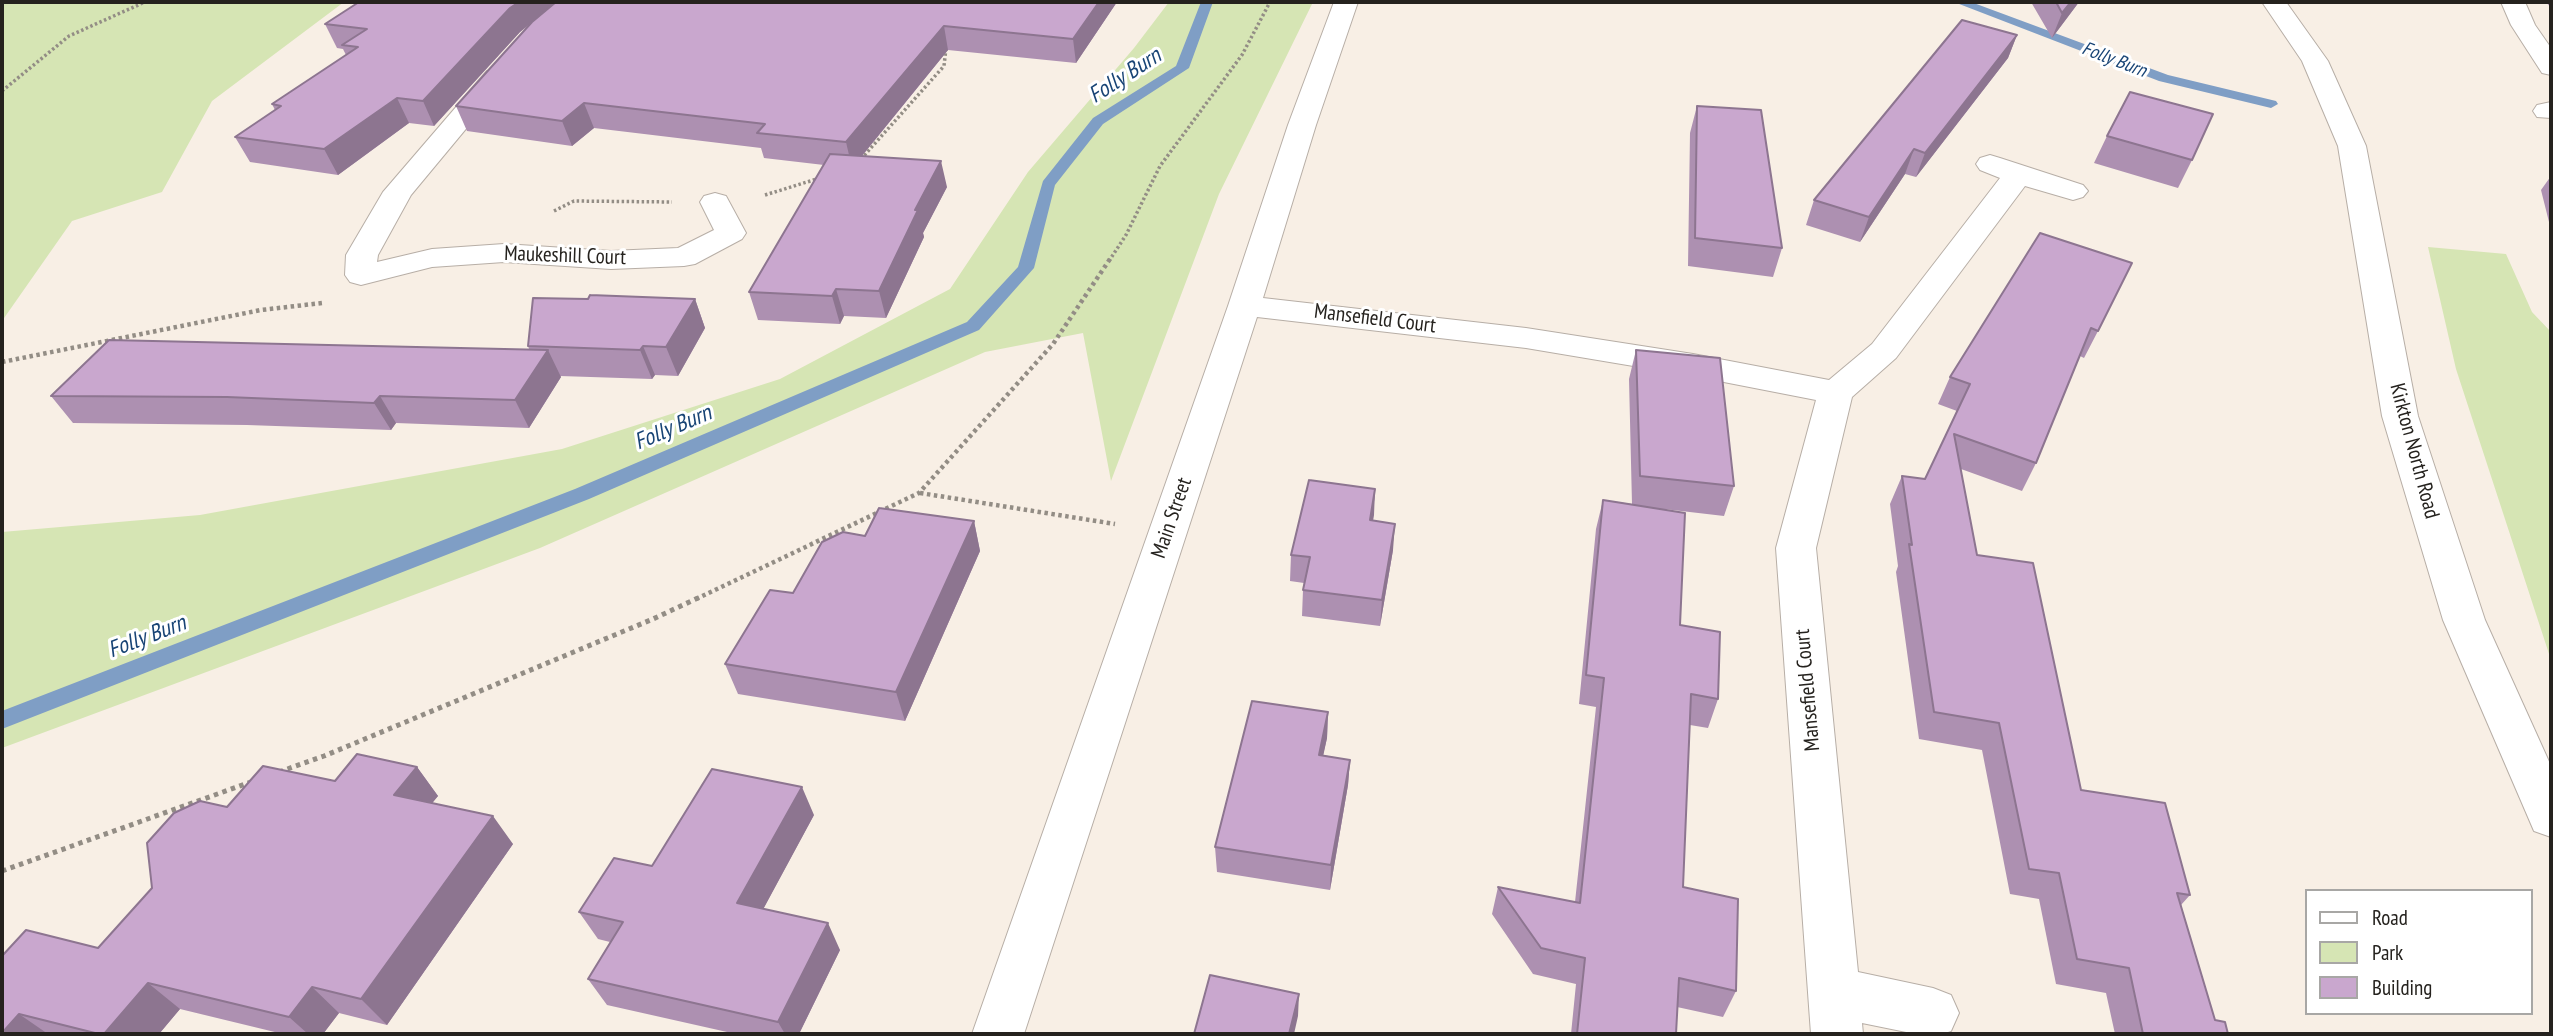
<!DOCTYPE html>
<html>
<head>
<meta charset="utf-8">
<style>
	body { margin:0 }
	#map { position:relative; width:2553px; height:1036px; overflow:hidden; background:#f8efe5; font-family:"PT Sans Narrow",sans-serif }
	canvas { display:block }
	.frame { position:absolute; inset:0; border:4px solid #25221e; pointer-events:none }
	.legend { position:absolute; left:2305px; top:889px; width:228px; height:126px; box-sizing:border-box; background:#fff; border:2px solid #a8a7a5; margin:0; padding:9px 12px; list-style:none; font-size:21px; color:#25221e }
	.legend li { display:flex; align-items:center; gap:14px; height:35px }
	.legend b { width:35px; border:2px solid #a8a7a5 }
</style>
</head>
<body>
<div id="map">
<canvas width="2553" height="1036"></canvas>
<div class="frame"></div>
<ul class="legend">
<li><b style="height:9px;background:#fff"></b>Road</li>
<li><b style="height:19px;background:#d6e5b4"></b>Park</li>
<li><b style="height:19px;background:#c9a7ce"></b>Building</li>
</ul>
</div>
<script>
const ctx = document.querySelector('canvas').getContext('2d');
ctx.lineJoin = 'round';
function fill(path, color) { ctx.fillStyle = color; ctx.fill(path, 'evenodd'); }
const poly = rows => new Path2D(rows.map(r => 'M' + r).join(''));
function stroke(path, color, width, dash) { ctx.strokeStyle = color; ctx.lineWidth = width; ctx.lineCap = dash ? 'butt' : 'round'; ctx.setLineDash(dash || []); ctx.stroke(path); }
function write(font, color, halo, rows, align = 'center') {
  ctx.font = font + ' "PT Sans Narrow",sans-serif'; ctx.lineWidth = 6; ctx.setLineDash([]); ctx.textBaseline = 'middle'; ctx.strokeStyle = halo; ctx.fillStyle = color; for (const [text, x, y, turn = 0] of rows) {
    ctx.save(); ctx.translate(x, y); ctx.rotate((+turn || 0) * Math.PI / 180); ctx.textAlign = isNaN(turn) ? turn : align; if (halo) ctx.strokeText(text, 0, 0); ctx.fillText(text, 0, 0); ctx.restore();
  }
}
fill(poly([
	[2,2,344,2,212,101,162,192,72,221,2,321],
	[1169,2,1313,2,1219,194,1111,481,1083,333,985,352,540,548,2,748,2,532,200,515,562,449,780,379,950,289,1028,172,1134,48],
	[2428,247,2506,254,2532,312,2551,332,2551,660,2456,369]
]), '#d6e5b4');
fill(poly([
	[1201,2,1213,2,1189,68,1103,124,1055,185,1034,268,979,330,589,499,2,729,2,711,575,489,967,322,1018,267,1043,181,1093,118,1176,66,1201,2],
	[1954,2,1971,2,2168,75,2276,101,2278,104,2271,108,2159,81,1954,2]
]), '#7f9ec5');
const minor = poly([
	[1334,2,1358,2,1316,125,1263,298,1526,328,1693,354,1829,380,1872,344,2000,178,1980,170,1976,164,1980,158,1990,155,2000,158,2083,185,2088,191,2083,197,2073,200,2025,186,1896,358,1852,397,1816,548,1858,972,1933,988,1951,995,1959,1013,1951,1031,1942,1034,1916,1034,1862,1023,1863,1034,1811,1034,1776,548,1816,400,1693,376,1526,348,1257,317,1024,1034,972,1034,1228,306,1288,125,1334,2],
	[2501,2,2525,2,2535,25,2551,48,2551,75,2542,73,2511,25,2501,2],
	[496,69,505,71,509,77,411,195,378,255,377,262,432,249,504,244,611,251,678,248,714,230,700,202,704,196,715,193,726,196,746,233,742,239,695,264,684,266,611,269,504,262,432,267,361,285,350,282,345,275,346,255,383,192,487,71,496,69],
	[2551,102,2551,118,2537,117,2533,111,2537,105,2551,102]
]);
const secondary = poly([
	[2262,2,2286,2,2328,61,2366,146,2418,416,2485,620,2551,766,2551,837,2534,831,2443,620,2382,416,2338,146,2302,61,2262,2]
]);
stroke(minor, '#b7aea6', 2);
stroke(secondary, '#b7aea6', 2);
stroke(poly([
	[2,91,69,36,145,2],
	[861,159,944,66,946,48],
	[765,195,820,178],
	[554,211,574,201,672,202],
	[1109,261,1126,235,1160,166,1242,55,1270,2]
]), '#938d85', 3.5, [2.5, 2.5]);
stroke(poly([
	[2,362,261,310,322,303],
	[920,493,1115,524],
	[696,599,919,493,1053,344,1110,259]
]), '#938d85', 4.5, [3.5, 3.5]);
stroke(poly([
	[279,772,324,756,653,619,700,597],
	[2,871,251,782]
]), '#938d85', 5, [4.5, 4.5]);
fill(minor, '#fff');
fill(secondary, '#fff');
fill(poly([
	[1117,2,1076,63,948,50,862,156,947,187,923,233,924,237,886,318,844,316,840,324,758,320,749,292,824,165,764,158,761,148,594,128,572,146,467,131,456,106,531,23,520,32,434,126,409,123,338,175,250,162,235,137,275,110,272,104,346,55,343,49,337,48,325,24],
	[2031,2,2079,2,2052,38],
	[2546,2,2551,2,2551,8],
	[2017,35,2008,58,1916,177,1905,174,1860,242,1806,225,1814,200],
	[1697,106,1782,248,1773,277,1688,266,1690,133],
	[2107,136,2192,160,2178,188,2094,163],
	[2551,176,2551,230,2541,190],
	[2040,233,2098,331,2084,358,2080,356,2036,463,2022,491,1961,469,1977,555,2081,790,2190,895,2181,905,2215,1020,2228,1034,2115,1034,2106,993,2056,984,2039,899,2010,894,1982,750,1919,739,1896,572,1898,566,1890,504,1902,476,1925,479,1957,411,1938,404,1950,377],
	[588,299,695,299,705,328,678,376,655,375,652,379,560,376,561,377,529,428,396,423,391,430,247,425,73,423,51,396,529,349,528,346],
	[1636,350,1734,486,1724,516,1664,509,1680,625,1718,699,1708,728,1690,725,1683,887,1736,991,1723,1017,1677,1007,1676,1034,1571,1034,1576,984,1533,974,1492,914,1498,887,1575,902,1596,707,1579,704,1596,529,1603,500,1632,504,1629,379],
	[1375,489,1373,521,1393,550,1380,626,1302,616,1303,590,1304,583,1290,581,1291,555],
	[974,521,980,551,905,721,738,694,725,664,793,593,865,536],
	[1328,712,1327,738,1323,755,1350,760,1348,785,1330,890,1217,872,1215,847],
	[417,767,438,796,432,803,513,844,387,1025,339,1013,323,1034,283,1034,180,1009,159,1034,2,1034,2,956,98,948,227,807,335,781],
	[814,815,763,909,840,950,799,1034,736,1034,607,1005,588,979,610,942,598,939,579,912,652,866]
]), '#ad90b1');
fill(poly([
	[519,2,557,2,520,32,434,126,423,101,510,8],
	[1099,2,1117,2,1076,63,1073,39],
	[2071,2,2079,2,2052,38,2062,13],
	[944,26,948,50,852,168,846,142],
	[2017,35,2008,58,1916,177,1925,153],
	[397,98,409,123,338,175,324,149],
	[584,103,594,128,572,146,562,121],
	[1914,149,1905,174,1860,242,1869,217],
	[941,161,947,187,923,233,924,237,886,318,879,291,915,210],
	[836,289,844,316,840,324,832,296],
	[695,299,705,328,678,376,666,347],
	[643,346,655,375,652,379,640,350],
	[548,350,561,377,529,428,515,400],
	[380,396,396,423,391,430,374,403],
	[1375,489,1374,515,1368,547,1370,520],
	[974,521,980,551,905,721,896,692],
	[1395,524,1393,550,1380,626,1382,600],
	[1328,712,1327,738,1318,780,1319,755],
	[1350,760,1348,785,1330,890,1331,865],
	[417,767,438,796,416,823,394,795],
	[802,787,814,815,752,930,737,903],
	[493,816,513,844,387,1025,361,999],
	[828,923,840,950,799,1034,785,1034,778,1022],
	[148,983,180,1009,159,1034,104,1034],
	[312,987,339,1013,323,1034,308,1034,289,1017],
	[1299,994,1298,1016,1294,1034,1289,1034],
	[19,1014,48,1034,2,1034]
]), '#8d7590');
const building = poly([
	[359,2,519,2,510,8,423,101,397,98,324,149,235,137,281,106,272,104,358,47,342,45,367,29,325,24,359,2],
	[556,2,1099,2,1073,39,944,26,846,142,757,133,765,124,584,103,562,121,456,106,532,22,556,2],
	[2056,2,2071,2,2062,13,2056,2],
	[1962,20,2017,35,1925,153,1914,149,1869,217,1814,200,1962,20],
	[2130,92,2213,114,2192,160,2107,136,2130,92],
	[1697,106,1761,110,1782,248,1695,238,1697,106],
	[830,154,941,161,915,210,918,210,879,291,836,289,832,296,749,292,830,154],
	[2040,233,2132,263,2098,331,2091,328,2036,463,1954,434,1977,555,2033,563,2081,790,2165,803,2190,895,2177,893,2215,1020,2225,1022,2228,1034,2143,1034,2129,968,2077,959,2059,873,2029,869,1999,723,1934,712,1909,544,1912,545,1902,476,1925,479,1970,384,1950,377,2040,233],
	[590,295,695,299,666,347,643,346,640,350,528,346,533,298,588,299,590,295],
	[109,340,548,350,515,400,380,396,374,403,227,397,51,396,109,340],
	[1636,350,1720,358,1734,486,1640,476,1636,350],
	[1309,480,1375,489,1370,520,1395,524,1382,600,1303,590,1310,557,1291,555,1309,480],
	[1603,500,1685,513,1680,625,1720,632,1718,699,1691,694,1683,887,1738,899,1736,991,1679,978,1676,1034,1577,1034,1585,958,1541,948,1498,887,1580,903,1604,678,1586,675,1603,500],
	[879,508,974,521,896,692,725,664,770,590,793,593,822,542,843,532,865,536,879,508],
	[1252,701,1328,712,1319,755,1350,760,1331,865,1215,847,1252,701],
	[357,754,417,767,394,795,493,816,361,999,312,987,289,1017,148,983,104,1034,99,1034,19,1014,2,1033,2,956,26,930,98,948,152,888,147,843,174,813,200,801,227,807,263,766,335,781,357,754],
	[712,769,802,787,737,903,828,923,778,1022,588,979,623,922,579,912,614,858,652,866,712,769],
	[1210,975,1299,994,1289,1034,1194,1034,1210,975]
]);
fill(building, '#c9a7ce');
stroke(building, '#8d7590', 2);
write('italic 19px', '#184475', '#fff', [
	["Folly Burn",2114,60,21]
]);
write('21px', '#25221e', '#fff', [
	["Maukeshill Court",565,256,2],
	["Mansefield Court",1375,319,7],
	["Kirkton North Road",2414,451,75],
	["Main Street",1172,518,-71],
	["Mansefield Court",1808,690,-95]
]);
write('italic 23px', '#184475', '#fff', [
	["Folly Burn",1125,76,-33],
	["Folly Burn",673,428,-23],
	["Folly Burn",147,637,-21]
]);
</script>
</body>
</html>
